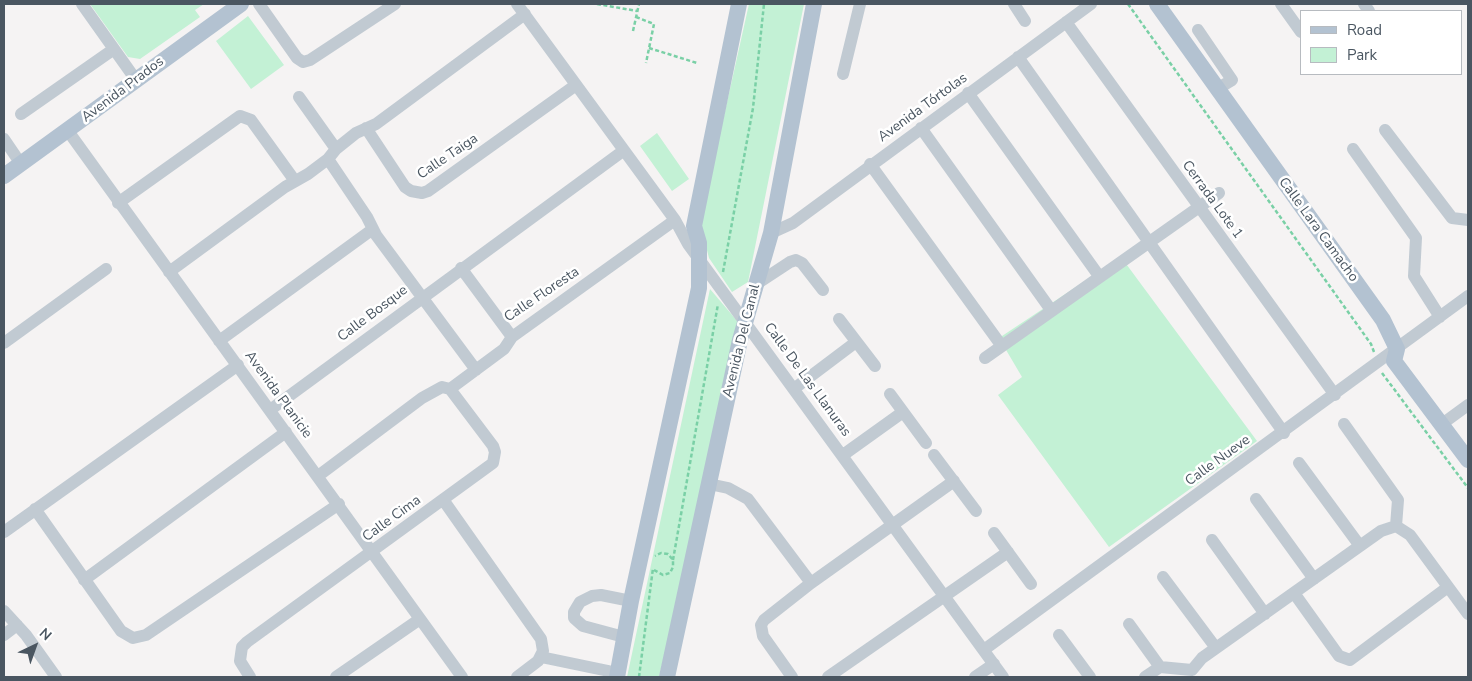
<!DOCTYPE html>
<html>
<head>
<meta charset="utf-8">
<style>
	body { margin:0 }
	#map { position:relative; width:1472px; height:681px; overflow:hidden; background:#f5f3f3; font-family:"Nunito Sans",sans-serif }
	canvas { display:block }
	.frame { position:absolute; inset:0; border:5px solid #4a5661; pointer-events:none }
	.legend { position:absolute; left:1300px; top:10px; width:162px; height:65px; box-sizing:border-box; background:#fff; border:1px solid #b7bbc0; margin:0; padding:6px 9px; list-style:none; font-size:15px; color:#4a5661 }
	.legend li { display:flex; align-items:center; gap:10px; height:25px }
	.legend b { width:25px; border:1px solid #b7bbc0 }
	.north { position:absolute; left:10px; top:621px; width:50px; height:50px; -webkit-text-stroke:4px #fff; paint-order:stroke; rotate:42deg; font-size:14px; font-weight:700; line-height:20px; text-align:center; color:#4a5661 }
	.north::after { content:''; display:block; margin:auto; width:18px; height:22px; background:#4a5661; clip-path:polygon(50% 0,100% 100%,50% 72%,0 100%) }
</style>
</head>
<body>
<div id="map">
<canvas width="1472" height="681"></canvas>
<div class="frame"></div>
<ul class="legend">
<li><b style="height:6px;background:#b3c2d1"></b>Road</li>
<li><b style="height:14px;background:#c3f1d5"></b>Park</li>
</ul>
<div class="north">N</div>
</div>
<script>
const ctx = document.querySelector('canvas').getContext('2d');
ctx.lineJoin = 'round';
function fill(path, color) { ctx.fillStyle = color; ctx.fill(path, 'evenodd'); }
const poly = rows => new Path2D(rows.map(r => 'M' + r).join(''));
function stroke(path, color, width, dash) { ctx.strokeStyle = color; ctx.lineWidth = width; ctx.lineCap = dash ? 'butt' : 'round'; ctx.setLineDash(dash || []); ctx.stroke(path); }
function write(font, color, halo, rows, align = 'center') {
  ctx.font = font + ' "Nunito Sans",sans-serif'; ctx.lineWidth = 5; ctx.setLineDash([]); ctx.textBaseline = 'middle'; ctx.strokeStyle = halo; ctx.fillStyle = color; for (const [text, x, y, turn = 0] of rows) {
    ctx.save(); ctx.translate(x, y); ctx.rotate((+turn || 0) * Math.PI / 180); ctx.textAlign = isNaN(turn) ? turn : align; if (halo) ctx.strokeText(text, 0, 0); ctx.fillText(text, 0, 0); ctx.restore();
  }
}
fill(poly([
	[90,4,204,4,195,10,200,17,140,59,128,57],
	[749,4,804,4,748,282,732,292,709,258,700,223],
	[248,16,284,65,251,89,216,41],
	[657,133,689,179,672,191,640,146],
	[1121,257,1257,441,1109,547,998,395,1022,377,999,338],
	[710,289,744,329,659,677,627,677]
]), '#c3f1d5');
stroke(poly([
	[597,4,637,11],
	[1128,4,1371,344,1374,352],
	[636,17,654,24,646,63],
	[633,31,639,4],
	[649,48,697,63],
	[723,272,753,108,764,4],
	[1382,373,1468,488],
	[673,560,718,304],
	[654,570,663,575,670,573,673,567,673,560,668,554,661,553,655,556],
	[639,677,653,568]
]), '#7ad0a6', 2.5, [4, 2.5]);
stroke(poly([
	[82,4,136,80],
	[259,4,297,58,303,62,310,60,395,4],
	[517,4,675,220,688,244,1003,677],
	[1014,4,1025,21],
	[1281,4,1301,32],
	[1364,4,1369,11],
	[1066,22,1335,395],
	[1198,30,1232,80,1217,89],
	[1018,57,1284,433],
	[843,74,860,4],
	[968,93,1099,276],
	[299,97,336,149],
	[21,114,114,49],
	[366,128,405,187,411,191,422,193,428,191,576,85],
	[921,128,1051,310],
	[1385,130,1452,218,1468,220],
	[68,131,462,677],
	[4,139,21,164],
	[1353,149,1416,238,1414,276,1440,317],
	[328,159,336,149,356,133,376,124,525,14],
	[870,164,1001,345],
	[118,203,240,116,251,120,295,181],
	[771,233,793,223,1091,4],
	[461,268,512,337],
	[169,272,285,187,308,174,328,159,367,217,376,235,476,370],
	[755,285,790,262,796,260,802,263,823,290],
	[839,319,875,366],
	[512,337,675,220],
	[219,341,373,229],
	[4,343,106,269],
	[985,358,1219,193],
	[795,388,856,342],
	[450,389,504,349,512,337],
	[890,394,926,443],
	[270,410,623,151],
	[1344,424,1398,500,1396,526],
	[1442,424,1468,405],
	[843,455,903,412],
	[934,455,976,511],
	[1299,463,1360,546],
	[318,476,422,398,442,387,450,389],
	[709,484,728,488,748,499,811,583],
	[1256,499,1314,579],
	[444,501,541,639,543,651,538,661,517,677],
	[35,509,121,631,133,638,146,635,339,504],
	[1396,526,1410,535,1468,614],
	[4,532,238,365],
	[994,533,1031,584],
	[1212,540,1265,614],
	[1163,577,1216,648],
	[84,580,286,432],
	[1294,593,1339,656,1350,660,1448,587],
	[4,611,26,635,56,677],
	[1129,624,1160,667],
	[4,635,17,625],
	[1059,635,1090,677],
	[624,637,583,626,574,618,574,612,580,602,592,596,601,595,631,601],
	[985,649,1468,296],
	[541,657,618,673],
	[1192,670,1202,658,1381,531,1396,526],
	[250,677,240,661,242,647,247,642,493,463,495,452,493,446,450,389],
	[336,677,420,619],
	[792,677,763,636,761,625,764,620,811,583,954,481],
	[828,677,1008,552],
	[975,677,994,664],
	[1145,677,1160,667,1192,670]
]), '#c1cad2', 12);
stroke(poly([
	[1157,4,1383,320,1397,349,1394,361,1468,460],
	[4,176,241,4],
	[617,677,631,601,699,288,699,243,694,226,739,4],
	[667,677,740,340,771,233,814,4]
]), '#b3c2d1', 16);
write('14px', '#4a5661', '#fff', [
	["Avenida Prados",123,90,-37],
	["Avenida Tórtolas",923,108,-36],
	["Calle Taiga",448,157,-34],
	["Cerrada Lote 1",1212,200,54],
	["Calle Lara Camacho",1318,230,54],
	["Calle Floresta",542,295,-34],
	["Calle Bosque",373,314,-37],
	["Avenida Del Canal",742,341,-76],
	["Calle De Las Llanuras",807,380,54],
	["Avenida Planicie",278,395,54],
	["Calle Nueve",1218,461,-36],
	["Calle Cima",392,519,-36]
]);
</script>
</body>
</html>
